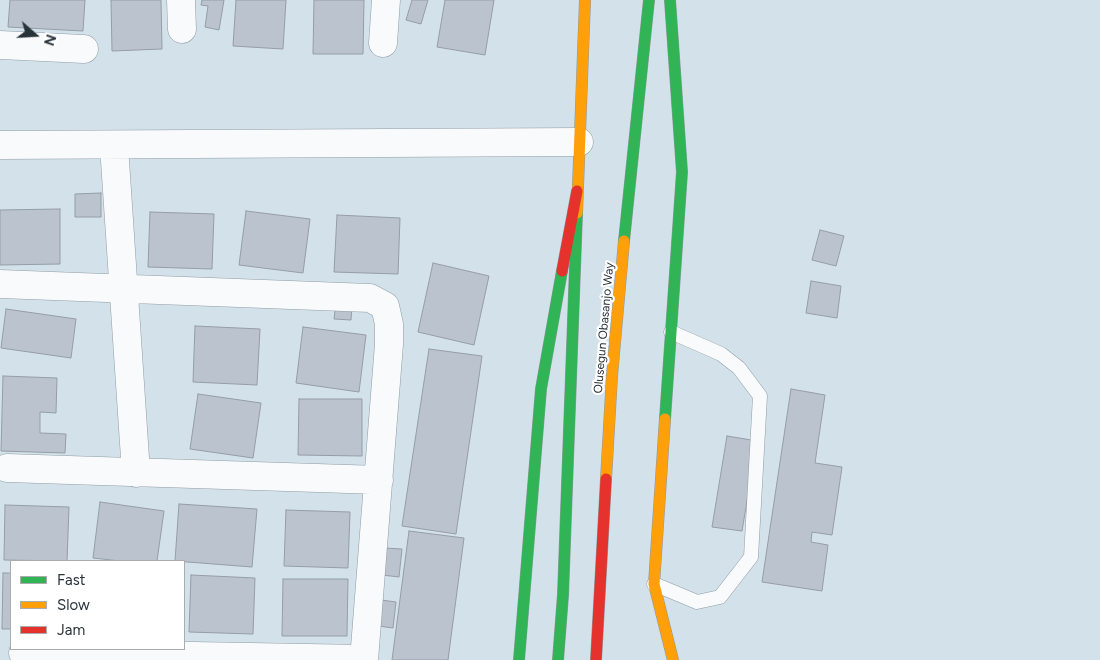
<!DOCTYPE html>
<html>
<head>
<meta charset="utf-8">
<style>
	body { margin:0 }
	#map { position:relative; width:1100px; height:660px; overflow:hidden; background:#d2e1ea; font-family:Figtree,sans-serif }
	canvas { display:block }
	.legend { position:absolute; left:10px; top:560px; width:175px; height:90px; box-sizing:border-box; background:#fff; border:1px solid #a9adb0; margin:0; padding:6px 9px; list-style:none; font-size:15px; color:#283239 }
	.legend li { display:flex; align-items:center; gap:10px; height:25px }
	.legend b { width:25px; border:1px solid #a9adb0 }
	.north { position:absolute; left:10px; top:10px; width:50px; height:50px; -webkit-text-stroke:4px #fff; paint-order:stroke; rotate:109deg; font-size:14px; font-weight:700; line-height:20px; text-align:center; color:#283239 }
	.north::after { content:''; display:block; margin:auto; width:18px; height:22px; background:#283239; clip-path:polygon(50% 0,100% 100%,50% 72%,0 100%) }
</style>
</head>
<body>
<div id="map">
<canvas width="1100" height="660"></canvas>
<ul class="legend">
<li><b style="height:6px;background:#30b455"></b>Fast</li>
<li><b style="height:6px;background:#ff9f0a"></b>Slow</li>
<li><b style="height:6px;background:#e5322d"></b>Jam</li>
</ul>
<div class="north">N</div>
</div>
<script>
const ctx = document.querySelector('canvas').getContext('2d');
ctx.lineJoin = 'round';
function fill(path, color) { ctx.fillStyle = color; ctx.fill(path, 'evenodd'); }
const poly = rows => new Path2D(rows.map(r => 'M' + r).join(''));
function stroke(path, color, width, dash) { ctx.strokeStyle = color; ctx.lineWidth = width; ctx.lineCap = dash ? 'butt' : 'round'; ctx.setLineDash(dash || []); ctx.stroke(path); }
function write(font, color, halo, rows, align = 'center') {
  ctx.font = font + ' Figtree,sans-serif'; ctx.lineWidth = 4.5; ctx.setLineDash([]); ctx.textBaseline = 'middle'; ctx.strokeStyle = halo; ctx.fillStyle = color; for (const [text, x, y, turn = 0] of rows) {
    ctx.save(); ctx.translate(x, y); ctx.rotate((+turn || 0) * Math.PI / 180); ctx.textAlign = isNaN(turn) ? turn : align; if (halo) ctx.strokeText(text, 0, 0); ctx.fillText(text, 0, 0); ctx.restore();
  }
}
const building = poly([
	[10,0,85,0,83,31,8,27,10,0],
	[111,0,161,0,162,49,112,51,111,0],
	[202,0,224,0,219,30,205,27,208,6,201,5,202,0],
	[236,0,286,0,283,49,233,46,236,0],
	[314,0,364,0,363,54,313,54,314,0],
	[412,0,428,0,421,24,406,20,412,0],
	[445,0,494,0,485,55,437,47,445,0],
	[101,193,101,217,75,217,75,194,101,193],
	[60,209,60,264,0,265,0,210,60,209],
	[246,211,310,219,303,273,239,265,246,211],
	[150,212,214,214,212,269,148,267,150,212],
	[337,215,400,218,398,274,334,272,337,215],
	[820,230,844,236,836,266,812,260,820,230],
	[433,263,489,276,474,345,418,332,433,263],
	[811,281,841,286,837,318,806,313,811,281],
	[336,303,352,305,351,320,334,319,336,303],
	[6,309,76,319,71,358,1,348,6,309],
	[195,326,260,329,257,385,193,382,195,326],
	[303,327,366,335,359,392,296,383,303,327],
	[429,349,482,356,456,534,402,526,429,349],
	[3,376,57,378,56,413,40,412,40,433,66,434,65,453,1,451,3,376],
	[791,389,825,395,815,463,842,467,832,535,812,532,811,542,828,545,822,591,762,582,791,389],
	[198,394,261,403,253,458,190,449,198,394],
	[299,399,362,399,362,456,298,455,299,399],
	[727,436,757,441,742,531,712,527,727,436],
	[100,502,164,511,157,561,120,561,93,558,100,502],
	[179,504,257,509,252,567,175,561,179,504],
	[5,505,69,507,67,561,4,560,5,505],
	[286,510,350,512,348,568,284,566,286,510],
	[409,531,464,538,448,660,392,660,409,531],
	[385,548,402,549,399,577,382,575,385,548],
	[3,573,11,573,11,629,2,629,3,573],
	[191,575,255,578,253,634,189,632,191,575],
	[283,579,348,579,347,636,282,636,283,579],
	[381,600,396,602,393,628,378,626,381,600]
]);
fill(building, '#bbc4ce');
stroke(building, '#959da6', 1);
const lane = poly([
	[654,584,697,602,720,597,751,557,760,396,739,368,721,354,671,332]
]);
const street = poly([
	[181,0,182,29],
	[383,43,386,0],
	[0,45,84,49],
	[0,145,579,142],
	[114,146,136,473],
	[0,284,370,298,385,306,389,324,389,344,364,660],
	[7,468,379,480],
	[23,653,364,659]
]);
const fast = poly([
	[624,241,649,0],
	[665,419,682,172,670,0],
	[519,660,541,389,562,271],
	[558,660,563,595,577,213]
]);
const slow = poly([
	[577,213,585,0],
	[665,419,654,584,673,660],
	[606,479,612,376,624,241]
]);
const jam = poly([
	[562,271,577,191],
	[596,660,606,479]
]);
stroke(lane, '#919ca4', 15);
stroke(street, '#919ca4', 29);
stroke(fast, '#919ca4', 12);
stroke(slow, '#919ca4', 12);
stroke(jam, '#919ca4', 12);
stroke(lane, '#f8fafc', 14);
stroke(street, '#f8fafc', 28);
stroke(fast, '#30b455', 11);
stroke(slow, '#ff9f0a', 11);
stroke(jam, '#e5322d', 11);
write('12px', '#283239', '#fff', [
	["Olusegun Obasanjo Way",604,328,-85]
]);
</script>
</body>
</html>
